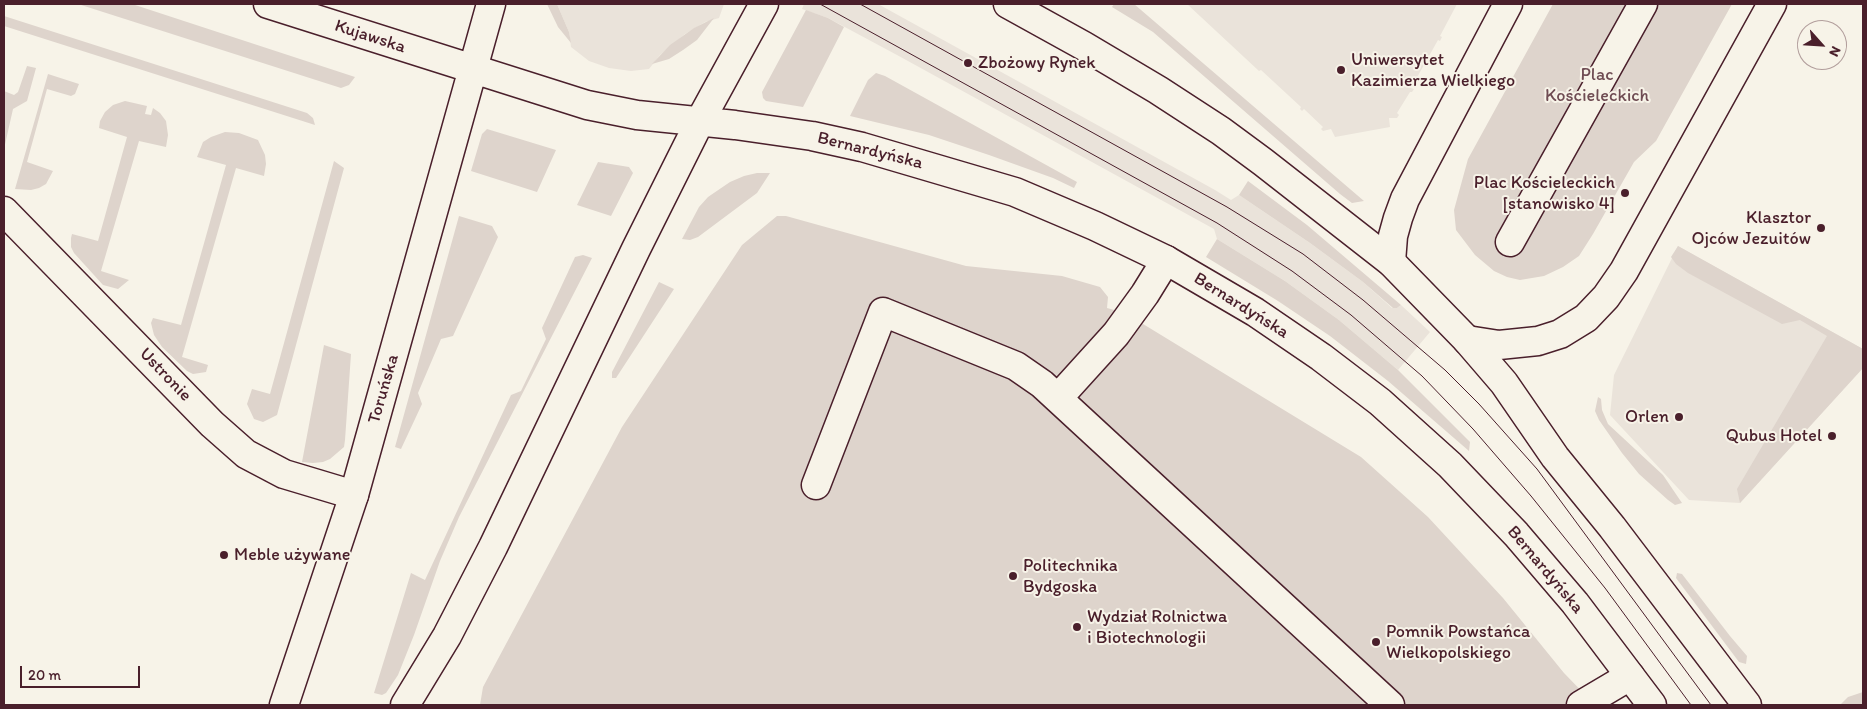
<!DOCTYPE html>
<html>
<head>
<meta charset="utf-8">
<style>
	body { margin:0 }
	#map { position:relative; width:1867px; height:709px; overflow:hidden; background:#f7f3e8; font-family:Itim,sans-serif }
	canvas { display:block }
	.frame { position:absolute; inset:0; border:5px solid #4a1f2b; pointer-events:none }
	.north { position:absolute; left:1797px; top:20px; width:50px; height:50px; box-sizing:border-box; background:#f7f3e8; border:1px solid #b29e9c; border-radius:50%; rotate:116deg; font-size:14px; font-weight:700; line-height:20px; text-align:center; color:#4a1f2b }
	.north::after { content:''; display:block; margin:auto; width:18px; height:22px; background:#4a1f2b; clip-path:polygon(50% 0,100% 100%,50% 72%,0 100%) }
	.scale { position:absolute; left:20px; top:666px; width:120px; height:22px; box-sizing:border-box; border:2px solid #4a1f2b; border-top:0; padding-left:6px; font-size:15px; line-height:18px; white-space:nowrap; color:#4a1f2b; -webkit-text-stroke:4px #f7f3e8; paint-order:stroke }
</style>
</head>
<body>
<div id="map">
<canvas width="1867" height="709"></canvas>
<div class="frame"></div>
<div class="north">N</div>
<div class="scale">20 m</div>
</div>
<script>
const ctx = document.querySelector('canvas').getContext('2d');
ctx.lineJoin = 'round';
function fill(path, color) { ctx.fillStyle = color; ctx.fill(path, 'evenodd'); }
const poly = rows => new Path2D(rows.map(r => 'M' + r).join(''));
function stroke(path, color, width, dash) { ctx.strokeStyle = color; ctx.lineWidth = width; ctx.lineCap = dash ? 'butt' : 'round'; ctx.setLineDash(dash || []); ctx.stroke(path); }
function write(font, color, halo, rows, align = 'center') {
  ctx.font = font + ' Itim,sans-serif'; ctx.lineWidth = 4; ctx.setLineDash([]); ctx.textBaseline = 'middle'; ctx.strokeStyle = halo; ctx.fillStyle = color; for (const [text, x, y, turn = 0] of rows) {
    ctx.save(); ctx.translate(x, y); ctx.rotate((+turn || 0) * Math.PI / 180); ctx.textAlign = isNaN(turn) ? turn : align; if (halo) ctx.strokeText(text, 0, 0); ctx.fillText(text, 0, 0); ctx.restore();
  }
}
fill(poly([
	[557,4,724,4,719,18,705,22,685,34,660,55,649,69,631,71,609,68,589,61,571,47,569,32],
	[804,4,878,4,1215,190,1231,200,1239,195,1310,243,1363,282,1392,308,1397,308,1401,305,1430,332,1398,370,1339,320,1285,281,1217,239,1214,229,897,55,828,18,802,9],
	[1187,4,1457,4,1440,36,1442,37,1440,41,1438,40,1411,88,1414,89,1412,92,1410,92,1397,113,1399,115,1397,118,1389,118,1390,127,1335,137,1331,129,1323,131,1321,129,1323,127,1304,109,1302,111,1300,109,1301,107,1261,70,1259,71],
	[1678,246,1863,349,1863,368,1740,503,1689,500,1610,415,1614,375]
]), '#eae3da');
fill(poly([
	[78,4,132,4,355,77,349,85,341,88],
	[547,4,557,4,569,32,571,43,558,27],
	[1114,4,1134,4,1364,201,1352,203,1340,194,1153,32,1112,7],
	[1553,4,1732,4,1656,141,1634,162,1593,234,1579,256,1563,267,1544,276,1520,280,1507,277,1494,271,1475,255,1456,230,1454,210,1468,159],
	[806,10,828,18,844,27,803,107,766,101,763,98,762,92],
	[4,16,307,113,313,118,315,125,4,26],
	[714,18,697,40,683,50,669,59,652,64,670,45,694,28],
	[27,66,36,68,27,101,13,109,4,149,4,91,14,95,18,92],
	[876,73,885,76,1077,182,1074,188,1053,178,989,155,929,135,850,116,868,80],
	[48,74,79,84,75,94,71,96,47,89,27,162,53,171,46,184,39,188,31,190,15,189],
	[125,101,147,106,145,114,151,115,153,108,160,113,166,121,168,135,166,147,139,141,101,271,129,280,118,289,103,285,74,253,71,247,71,238,72,234,98,241,127,137,99,128,100,121,105,112,113,105],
	[487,129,556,150,537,192,471,171,482,134],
	[225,132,239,133,258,140,265,155,266,164,264,176,236,168,182,357,208,365,206,372,193,374,187,371,162,347,154,335,151,323,153,318,181,325,226,165,197,157,203,142,211,137],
	[334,161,344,168,277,415,263,422,254,419,247,404,252,389,270,394],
	[598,162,629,167,633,173,611,216,577,205],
	[757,173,770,173,757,193,698,237,690,240,682,239,699,207,708,197,730,182,744,176],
	[1248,181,1307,225,1401,305,1397,308,1393,308,1363,282,1310,243,1239,195],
	[459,216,492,226,498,237,453,336,441,339,418,393,422,404,401,449,395,447],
	[777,216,786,216,966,266,1062,276,1100,287,1108,297,1107,308,1125,313,1361,457,1428,517,1503,598,1564,673,1595,705,480,705,483,687,622,427,742,245],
	[1217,239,1285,281,1339,320,1398,370,1470,442,1469,451,1388,381,1330,336,1278,301,1206,257],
	[1678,246,1863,349,1863,368,1740,503,1737,489,1827,336,1800,320,1782,324,1688,273,1676,264,1671,257],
	[583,255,592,258,459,517,440,561,414,635,398,675,386,693,382,695,374,693,411,573,425,580,511,395,521,391,546,339,542,328,575,257],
	[659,282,674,289,616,378,612,378,612,372],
	[324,345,351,354,345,440,344,447,330,459,323,462,313,463,302,462],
	[1598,397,1601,399,1602,410,1608,424,1663,475,1682,503,1675,505,1668,500,1639,474,1622,453,1599,420,1595,411],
	[1677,573,1682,574,1730,636,1747,656,1746,664,1739,662,1676,578],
	[1863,692,1863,705,1840,705,1848,697]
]), '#ded4cc');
const street = poly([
	[4,211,212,424,246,454,284,474,354,495],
	[1510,242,1643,4],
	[1391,262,1393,236,1398,218,1405,199,1508,4],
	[1467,340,1499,345,1538,341,1560,334,1586,318,1606,297,1624,271,1772,4],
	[1058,398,1116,334,1145,294,1166,260],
	[816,485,883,312,1016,366,1042,384,1390,705],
	[1581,705,1630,676]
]);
const secondary = poly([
	[268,4,587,105,637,115,735,125,812,136,862,147,1015,192,1095,226,1166,260,1255,312,1321,357,1380,402,1450,465,1516,534,1575,603,1652,705],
	[1008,4,1084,46,1158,90,1221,131,1263,162,1391,262,1467,340,1504,383,1555,457,1612,527,1747,705],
	[284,705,354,495,491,4],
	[405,705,447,636,493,547,636,249,700,121,764,4]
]);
stroke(street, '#4a1f2b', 31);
stroke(secondary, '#4a1f2b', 31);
stroke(street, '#f7f3e8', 28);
stroke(secondary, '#f7f3e8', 28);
stroke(poly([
	[820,4,1217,223,1292,271,1351,315,1422,376,1473,429,1531,496,1605,588,1691,705],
	[860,4,1227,207,1303,254,1363,300,1445,370,1479,404,1537,469,1711,705]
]), '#4a1f2b', 1);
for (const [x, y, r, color] of [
	[968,63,5,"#4a1f2b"],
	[1341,70,5,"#4a1f2b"],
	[1625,193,5,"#4a1f2b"],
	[1821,228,5,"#4a1f2b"],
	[1679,417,5,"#4a1f2b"],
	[1832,436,5,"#4a1f2b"],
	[224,555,5,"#4a1f2b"],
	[1013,576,5,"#4a1f2b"],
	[1077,627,5,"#4a1f2b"],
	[1376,642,5,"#4a1f2b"]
]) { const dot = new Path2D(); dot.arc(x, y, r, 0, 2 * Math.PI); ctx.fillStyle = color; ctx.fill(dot); stroke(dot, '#f7f3e8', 2); }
write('18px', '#4a1f2b', '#f7f3e8', [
	["Kujawska",370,37,18],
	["Bernardyńska",870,151,14],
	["Bernardyńska",1241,306,32],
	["Ustronie",165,375,46],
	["Toruńska",384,389,-74],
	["Bernardyńska",1545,570,50]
]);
write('18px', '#4a1f2b', '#f7f3e8', [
	["Uniwersytet",1351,60],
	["Kazimierza Wielkiego",1351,81],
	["Zbożowy Rynek",978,63],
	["Plac Kościeleckich",1615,183,"right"],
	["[stanowisko 4]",1615,204,"right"],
	["Klasztor",1811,218,"right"],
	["Ojców Jezuitów",1811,239,"right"],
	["Orlen",1669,417,"right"],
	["Qubus Hotel",1822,436,"right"],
	["Meble używane",234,555],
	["Politechnika",1023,566],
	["Bydgoska",1023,587],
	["Wydział Rolnictwa",1087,617],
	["i Biotechnologii",1087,638],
	["Pomnik Powstańca",1386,632],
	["Wielkopolskiego",1386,653]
], 'left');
write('18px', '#6f4c53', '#f7f3e8', [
	["Plac",1597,75],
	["Kościeleckich",1597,96]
]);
</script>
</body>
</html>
